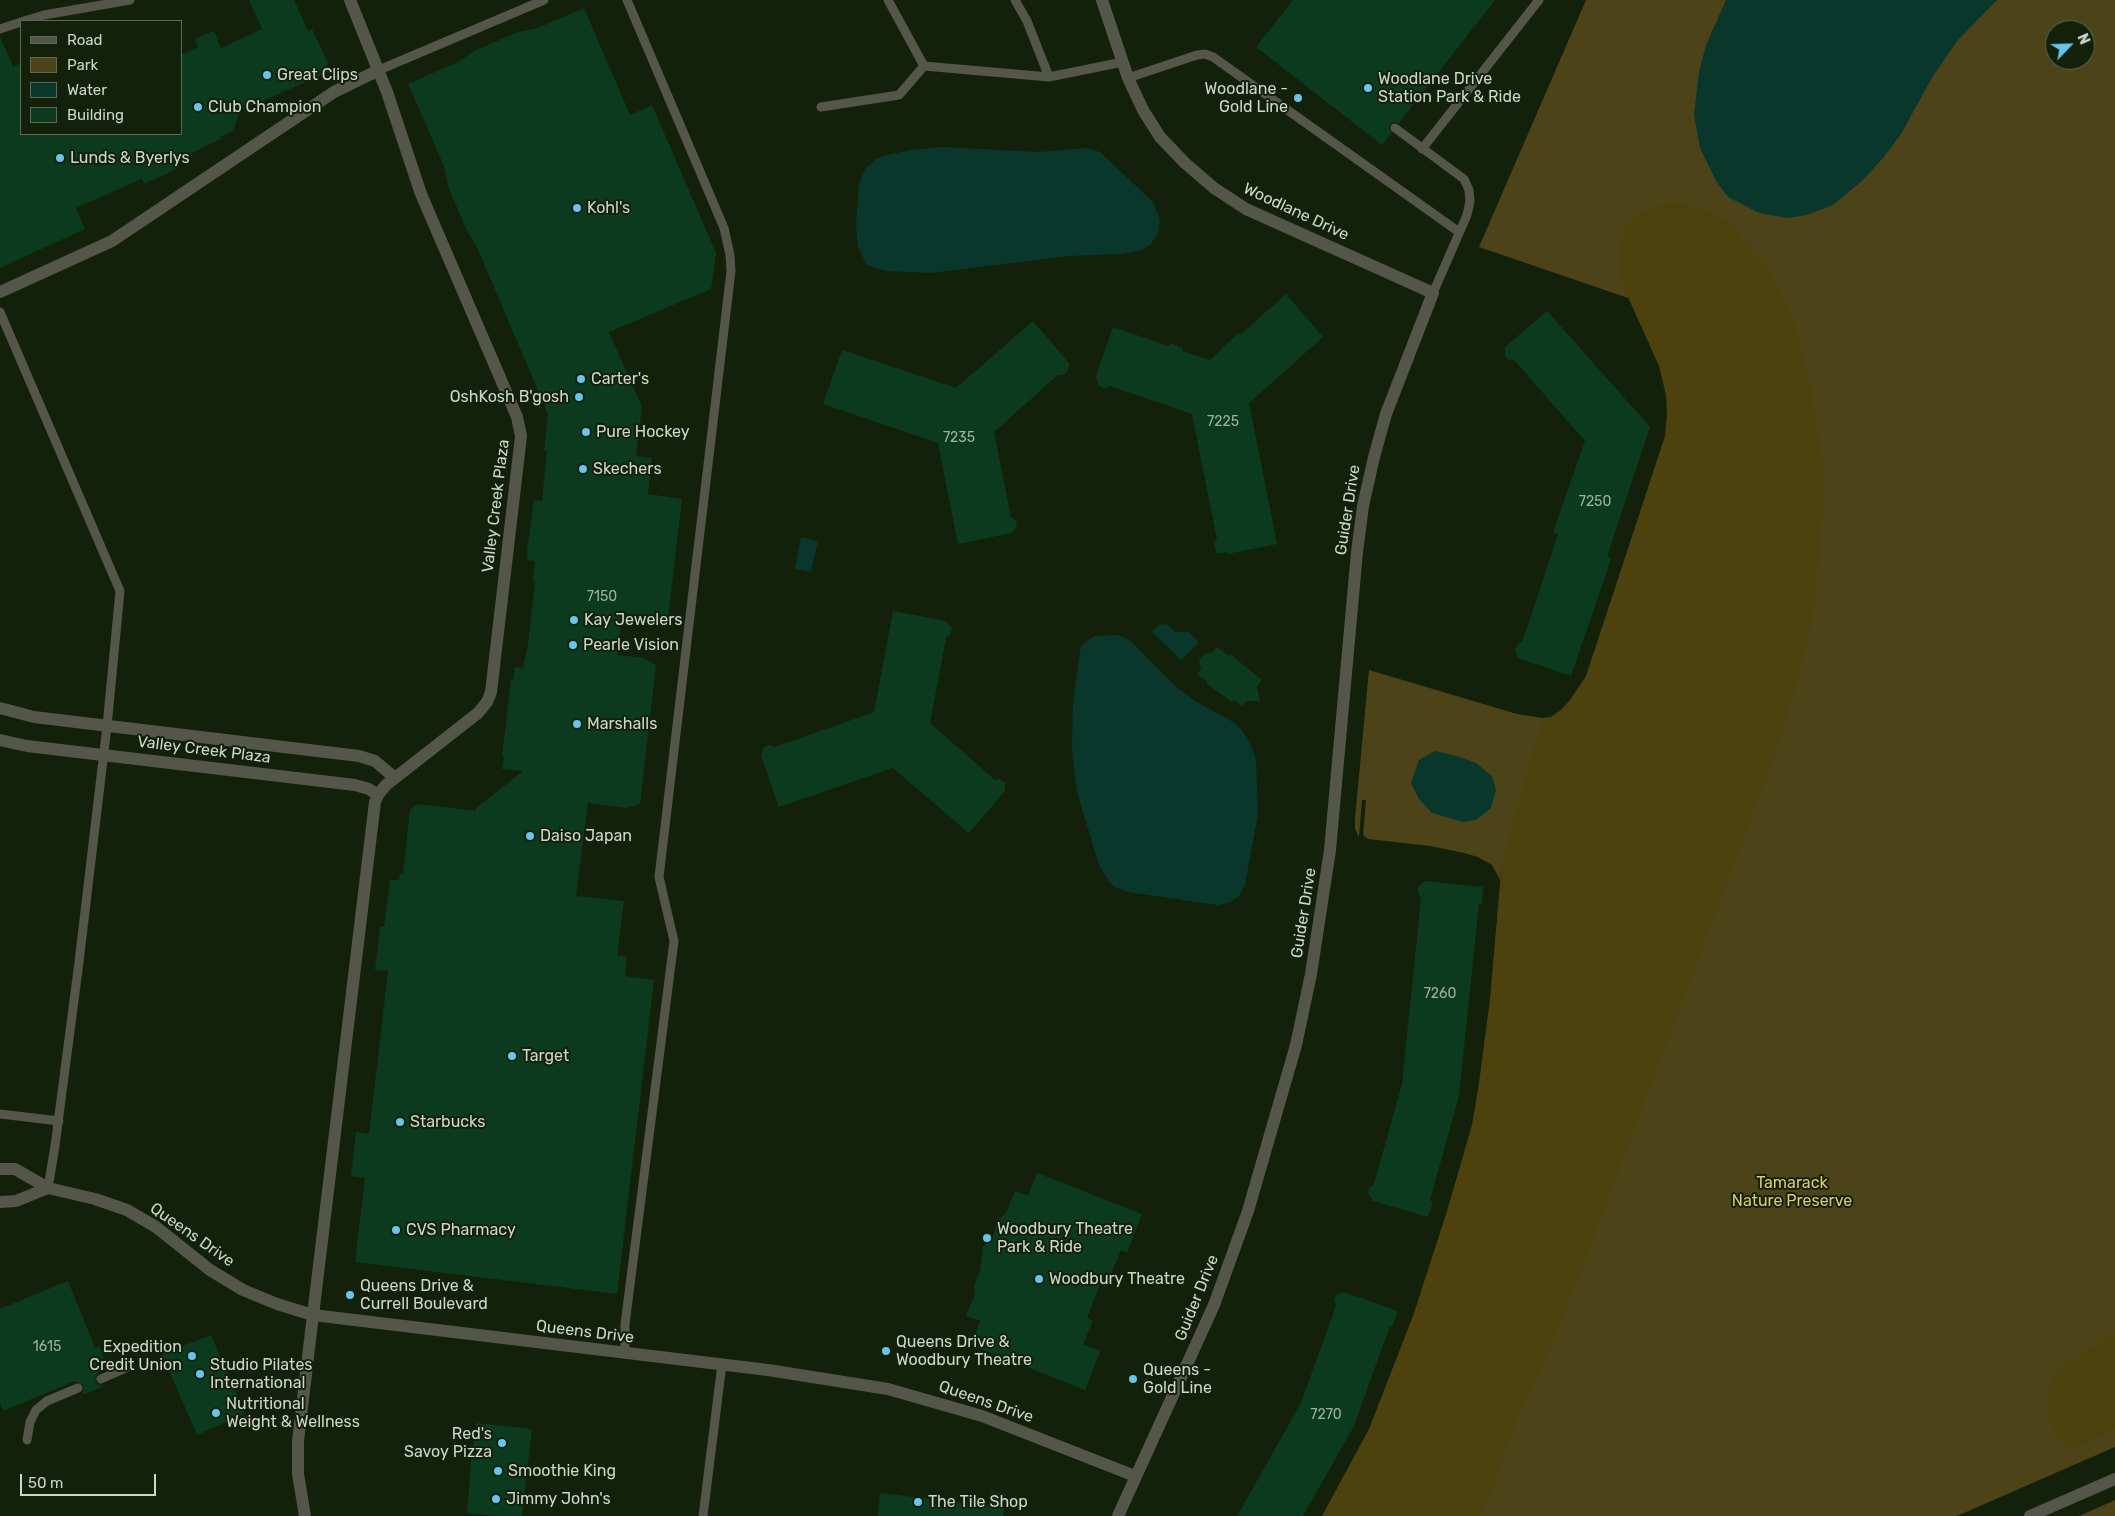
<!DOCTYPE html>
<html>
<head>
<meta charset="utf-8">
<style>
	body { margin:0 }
	#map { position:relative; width:2115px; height:1516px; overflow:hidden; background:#13210a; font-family:Rubik,sans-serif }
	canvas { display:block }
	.legend { position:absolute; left:20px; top:20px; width:162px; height:115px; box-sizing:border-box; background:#13210a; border:1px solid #5d6956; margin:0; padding:6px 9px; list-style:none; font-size:15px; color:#cdd6c8 }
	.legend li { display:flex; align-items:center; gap:10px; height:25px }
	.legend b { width:25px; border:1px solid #5d6956 }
	.north { position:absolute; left:2045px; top:20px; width:50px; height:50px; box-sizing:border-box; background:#13210a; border:1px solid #5d6956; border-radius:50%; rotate:66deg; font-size:14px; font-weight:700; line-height:20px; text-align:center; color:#cdd6c8 }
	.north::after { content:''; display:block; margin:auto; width:18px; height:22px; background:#65c5ef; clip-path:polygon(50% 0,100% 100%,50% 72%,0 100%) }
	.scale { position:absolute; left:20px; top:1474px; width:136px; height:22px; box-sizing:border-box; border:2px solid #cdd6c8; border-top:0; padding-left:6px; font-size:15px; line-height:18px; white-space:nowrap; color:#cdd6c8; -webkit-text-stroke:4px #13210a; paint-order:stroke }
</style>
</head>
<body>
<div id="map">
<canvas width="2115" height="1516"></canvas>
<ul class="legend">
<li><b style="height:6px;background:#545649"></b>Road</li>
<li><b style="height:14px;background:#4d4319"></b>Park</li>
<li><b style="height:14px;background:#0a372c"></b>Water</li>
<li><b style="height:14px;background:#0c3a1f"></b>Building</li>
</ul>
<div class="north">N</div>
<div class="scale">50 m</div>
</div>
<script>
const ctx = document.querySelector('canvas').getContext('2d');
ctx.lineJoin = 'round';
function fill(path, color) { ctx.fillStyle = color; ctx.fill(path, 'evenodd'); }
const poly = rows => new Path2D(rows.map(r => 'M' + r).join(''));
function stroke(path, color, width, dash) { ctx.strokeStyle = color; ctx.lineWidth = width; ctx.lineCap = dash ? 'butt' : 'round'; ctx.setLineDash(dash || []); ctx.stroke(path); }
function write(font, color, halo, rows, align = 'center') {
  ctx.font = font + ' Rubik,sans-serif'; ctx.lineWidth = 4; ctx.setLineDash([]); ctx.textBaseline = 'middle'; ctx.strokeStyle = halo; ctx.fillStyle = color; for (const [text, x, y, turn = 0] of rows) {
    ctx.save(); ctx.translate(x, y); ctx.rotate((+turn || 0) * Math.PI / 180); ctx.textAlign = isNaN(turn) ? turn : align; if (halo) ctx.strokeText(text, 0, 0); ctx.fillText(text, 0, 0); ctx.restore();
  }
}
fill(poly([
	[1586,0,2115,0,2115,1447,1957,1516,1328,1516,1373,1436,1432,1271,1482,1099,1502,862,1500,880,1492,865,1478,857,1464,853,1430,846,1368,839,1363,835,1366,800,1362,800,1359,837,1355,829,1355,818,1369,670,1517,714,1543,718,1550,717,1542,726,1569,739,1704,324,1479,247],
	[2055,30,2085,30,2085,60,2055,60],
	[2115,1500,2115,1516,2079,1516]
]), '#4d4319');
fill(poly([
	[1680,204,1703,209,1726,221,1750,246,1767,268,1780,291,1794,321,1804,356,1812,391,1822,458,1823,504,1816,594,1807,643,1795,691,1773,761,1591,1246,1551,1347,1510,1437,1488,1503,1481,1516,1322,1516,1369,1429,1413,1316,1447,1211,1472,1125,1479,1083,1490,999,1502,862,1538,734,1545,721,1561,710,1570,700,1586,676,1665,436,1667,414,1666,395,1659,366,1623,286,1619,272,1620,246,1627,224,1634,216,1654,206],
	[2115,1334,2115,1429,2078,1446,2067,1447,2056,1433,2050,1421,2047,1405,2047,1393,2053,1379,2071,1361]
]), '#4d420e');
fill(poly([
	[1726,0,1997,0,1958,40,1933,76,1901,134,1884,157,1862,181,1833,205,1807,215,1788,218,1759,213,1728,197,1716,181,1700,148,1694,115,1699,72,1706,45],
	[944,147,1039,152,1086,148,1100,152,1153,202,1160,220,1158,234,1150,245,1142,250,1122,254,1068,256,931,273,885,271,867,265,858,247,856,225,859,183,866,168,876,159,883,156,910,150],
	[801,537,818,541,811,572,795,569],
	[1167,624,1175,632,1189,632,1199,642,1181,660,1152,632,1159,625],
	[1118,635,1131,641,1175,686,1195,701,1235,723,1242,730,1252,748,1256,760,1258,814,1245,885,1239,896,1228,903,1217,905,1128,892,1115,887,1109,882,1099,865,1077,792,1072,749,1073,702,1081,646,1085,642,1095,636],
	[1435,751,1457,756,1476,763,1492,776,1496,790,1491,808,1476,820,1463,822,1432,813,1419,799,1411,783,1419,760]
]), '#0a372c');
fill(poly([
	[249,0,294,0,308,31,312,29,328,63,324,74,240,111,233,131,220,137,221,139,187,155,189,159,175,165,177,169,144,184,142,179,76,208,85,229,0,268,0,36,13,67,21,63,21,134,181,134,181,55,198,47,195,39,214,31,221,48,262,29],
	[1293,0,1495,0,1399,123,1395,122,1390,124,1389,128,1392,133,1382,145,1256,47],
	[584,8,630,115,652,105,716,253,711,289,609,332,642,407,636,456,652,458,648,494,682,499,668,618,622,613,617,655,643,658,656,665,640,804,626,808,588,803,576,896,624,901,617,955,627,957,625,976,654,980,617,1294,355,1262,365,1178,351,1176,356,1132,369,1134,388,971,375,970,380,927,384,927,390,880,399,880,400,874,403,874,410,810,418,804,476,811,476,808,523,771,502,769,504,756,502,756,511,680,513,680,515,667,523,668,528,644,535,581,533,581,535,561,527,560,528,551,527,551,534,500,542,501,547,451,544,451,548,414,477,247,466,229,448,186,444,166,408,84,458,62,474,51,518,32,538,28],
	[1286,294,1323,337,1249,403,1277,544,1227,554,1227,552,1217,554,1214,544,1217,539,1192,414,1110,386,1105,389,1099,386,1096,376,1113,327,1169,346,1170,343,1183,348,1182,351,1210,360,1238,333,1240,335],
	[1547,311,1650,427,1607,557,1611,558,1608,568,1571,676,1518,658,1515,651,1517,645,1522,642,1533,610,1558,534,1553,532,1585,441,1514,360,1509,360,1505,356,1505,347],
	[1033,321,1069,363,1068,371,1063,375,1058,375,994,432,1011,517,1015,520,1017,526,1012,533,958,544,938,443,823,404,842,350,956,388],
	[893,611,946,621,952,629,950,635,946,638,930,723,995,780,1000,779,1005,783,1005,791,969,833,893,768,779,807,761,756,764,747,770,745,775,747,874,712],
	[1217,647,1229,656,1230,654,1262,680,1257,687,1260,701,1246,701,1242,706,1234,700,1232,702,1206,683,1207,681,1197,674,1201,669,1199,661,1204,654,1213,652],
	[1425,881,1483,887,1482,904,1479,904,1459,1096,1430,1200,1433,1201,1428,1217,1373,1201,1368,1193,1370,1187,1374,1184,1402,1084,1421,898,1418,893,1418,887],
	[1037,1173,1142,1214,1127,1253,1121,1250,1111,1274,1105,1272,1087,1318,1093,1321,1083,1344,1100,1351,1085,1390,971,1345,980,1321,966,1316,975,1294,974,1285,980,1271,983,1247,993,1236,1000,1218,1006,1213,1015,1191,1028,1196],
	[68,1281,95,1348,99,1346,105,1361,102,1363,104,1370,98,1372,95,1379,97,1384,104,1386,82,1395,84,1385,75,1381,3,1411,0,1403,0,1309],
	[1344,1292,1398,1311,1392,1327,1390,1326,1354,1426,1303,1516,1237,1516,1301,1403,1336,1306,1334,1301,1336,1295],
	[211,1335,245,1414,197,1435,162,1354],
	[477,1423,532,1429,522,1516,495,1516,467,1513,472,1451],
	[991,1492,1006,1494,1003,1516,878,1516,880,1493,990,1506]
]), '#0c3a1f');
stroke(poly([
	[888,0,924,66,1049,77,1123,62],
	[1015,0,1027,21,1049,77],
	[24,21,44,15,130,0],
	[0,29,21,22],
	[379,70,544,0],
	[1128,78,1197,55,1205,54,1213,57,1459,232],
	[821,107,899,95,924,66],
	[1395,128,1464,179,1469,190,1470,201,1467,215,1433,293],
	[1422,149,1539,0],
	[0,312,120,591,107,726,79,962,55,1146,48,1188],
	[0,1114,59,1121],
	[625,1354,625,1324,674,941,659,877,731,271,730,255,724,228,627,0],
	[101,1379,126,1368],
	[27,1440,30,1422,36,1410,47,1401,78,1388],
	[703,1516,722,1364]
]), '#545649', 9);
stroke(poly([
	[0,292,112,241,334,92,379,70],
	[0,708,34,717,359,756,375,761,395,778],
	[0,740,27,746,355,785,369,789,378,795],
	[313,1315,375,802,378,795,386,785,478,713,487,702,491,692,521,436,517,417,421,194,387,92,350,0]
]), '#545649', 12);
stroke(poly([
	[1102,0,1128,78,1143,110,1160,137,1185,163,1214,188,1246,209,1433,293,1386,414,1374,457,1363,506,1357,552,1330,850,1311,974,1296,1045,1248,1211,1214,1305,1118,1516],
	[0,1169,15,1169,48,1188,95,1199,127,1210,156,1227,210,1270,243,1290,277,1304,313,1315,768,1370,888,1389,982,1416,1135,1476],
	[0,1202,16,1201,48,1188],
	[305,1516,298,1474,298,1441,313,1315],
	[2030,1516,2115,1479]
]), '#545649', 12);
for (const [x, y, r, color] of [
	[267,75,5,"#65c5ef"],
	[1368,88,5,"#65c5ef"],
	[1298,98,5,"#65c5ef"],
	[198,107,5,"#65c5ef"],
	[60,158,5,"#65c5ef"],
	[577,208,5,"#65c5ef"],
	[581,379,5,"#65c5ef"],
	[579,397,5,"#65c5ef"],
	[586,432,5,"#65c5ef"],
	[583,469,5,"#65c5ef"],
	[574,620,5,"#65c5ef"],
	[573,645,5,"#65c5ef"],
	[577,724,5,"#65c5ef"],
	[530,836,5,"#65c5ef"],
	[512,1056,5,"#65c5ef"],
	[400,1122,5,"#65c5ef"],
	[396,1230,5,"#65c5ef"],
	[987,1238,5,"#65c5ef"],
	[1039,1279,5,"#65c5ef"],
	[350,1295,5,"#65c5ef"],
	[886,1351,5,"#65c5ef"],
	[192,1356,5,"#65c5ef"],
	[200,1374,5,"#65c5ef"],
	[1133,1379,5,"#65c5ef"],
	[216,1413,5,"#65c5ef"],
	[502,1443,5,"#65c5ef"],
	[498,1471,5,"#65c5ef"],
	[496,1499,5,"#65c5ef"],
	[918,1502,5,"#65c5ef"]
]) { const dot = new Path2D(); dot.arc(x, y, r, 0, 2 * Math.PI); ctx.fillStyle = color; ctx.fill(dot); stroke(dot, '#13210a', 2); }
write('14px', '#9daf9e', null, [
	["7225",1223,422],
	["7235",959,438],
	["7250",1595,502],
	["7150",602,597],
	["7260",1440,994],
	["1615",47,1347],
	["7270",1326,1415]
]);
write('16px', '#cdd6c8', '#13210a', [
	["Great Clips",277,75],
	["Woodlane Drive",1378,79],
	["Station Park & Ride",1378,97],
	["Woodlane -",1288,89,"right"],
	["Gold Line",1288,107,"right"],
	["Club Champion",208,107],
	["Lunds & Byerlys",70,158],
	["Kohl's",587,208],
	["Carter's",591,379],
	["OshKosh B'gosh",569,397,"right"],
	["Pure Hockey",596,432],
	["Skechers",593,469],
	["Kay Jewelers",584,620],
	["Pearle Vision",583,645],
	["Marshalls",587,724],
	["Daiso Japan",540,836],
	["Target",522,1056],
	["Starbucks",410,1122],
	["Woodbury Theatre",997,1229],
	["Park & Ride",997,1247],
	["CVS Pharmacy",406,1230],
	["Woodbury Theatre",1049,1279],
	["Queens Drive &",360,1286],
	["Currell Boulevard",360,1304],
	["Queens Drive &",896,1342],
	["Woodbury Theatre",896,1360],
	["Expedition",182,1347,"right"],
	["Credit Union",182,1365,"right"],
	["Studio Pilates",210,1365],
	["International",210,1383],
	["Queens -",1143,1370],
	["Gold Line",1143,1388],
	["Nutritional",226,1404],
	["Weight & Wellness",226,1422],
	["Red's",492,1434,"right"],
	["Savoy Pizza",492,1452,"right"],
	["Smoothie King",508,1471],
	["Jimmy John's",506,1499],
	["The Tile Shop",928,1502]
], 'left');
write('16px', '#cdd6c8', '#13210a', [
	["Woodlane Drive",1296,212,25],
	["Valley Creek Plaza",496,506,-83],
	["Guider Drive",1348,510,-81],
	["Valley Creek Plaza",204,750,7],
	["Guider Drive",1304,913,-81],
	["Queens Drive",192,1235,35],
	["Guider Drive",1197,1298,-68],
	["Queens Drive",585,1332,7],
	["Queens Drive",986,1402,19]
]);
write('16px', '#e0c96b', '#13210a', [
	["Tamarack",1792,1183],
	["Nature Preserve",1792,1201]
]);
</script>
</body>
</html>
